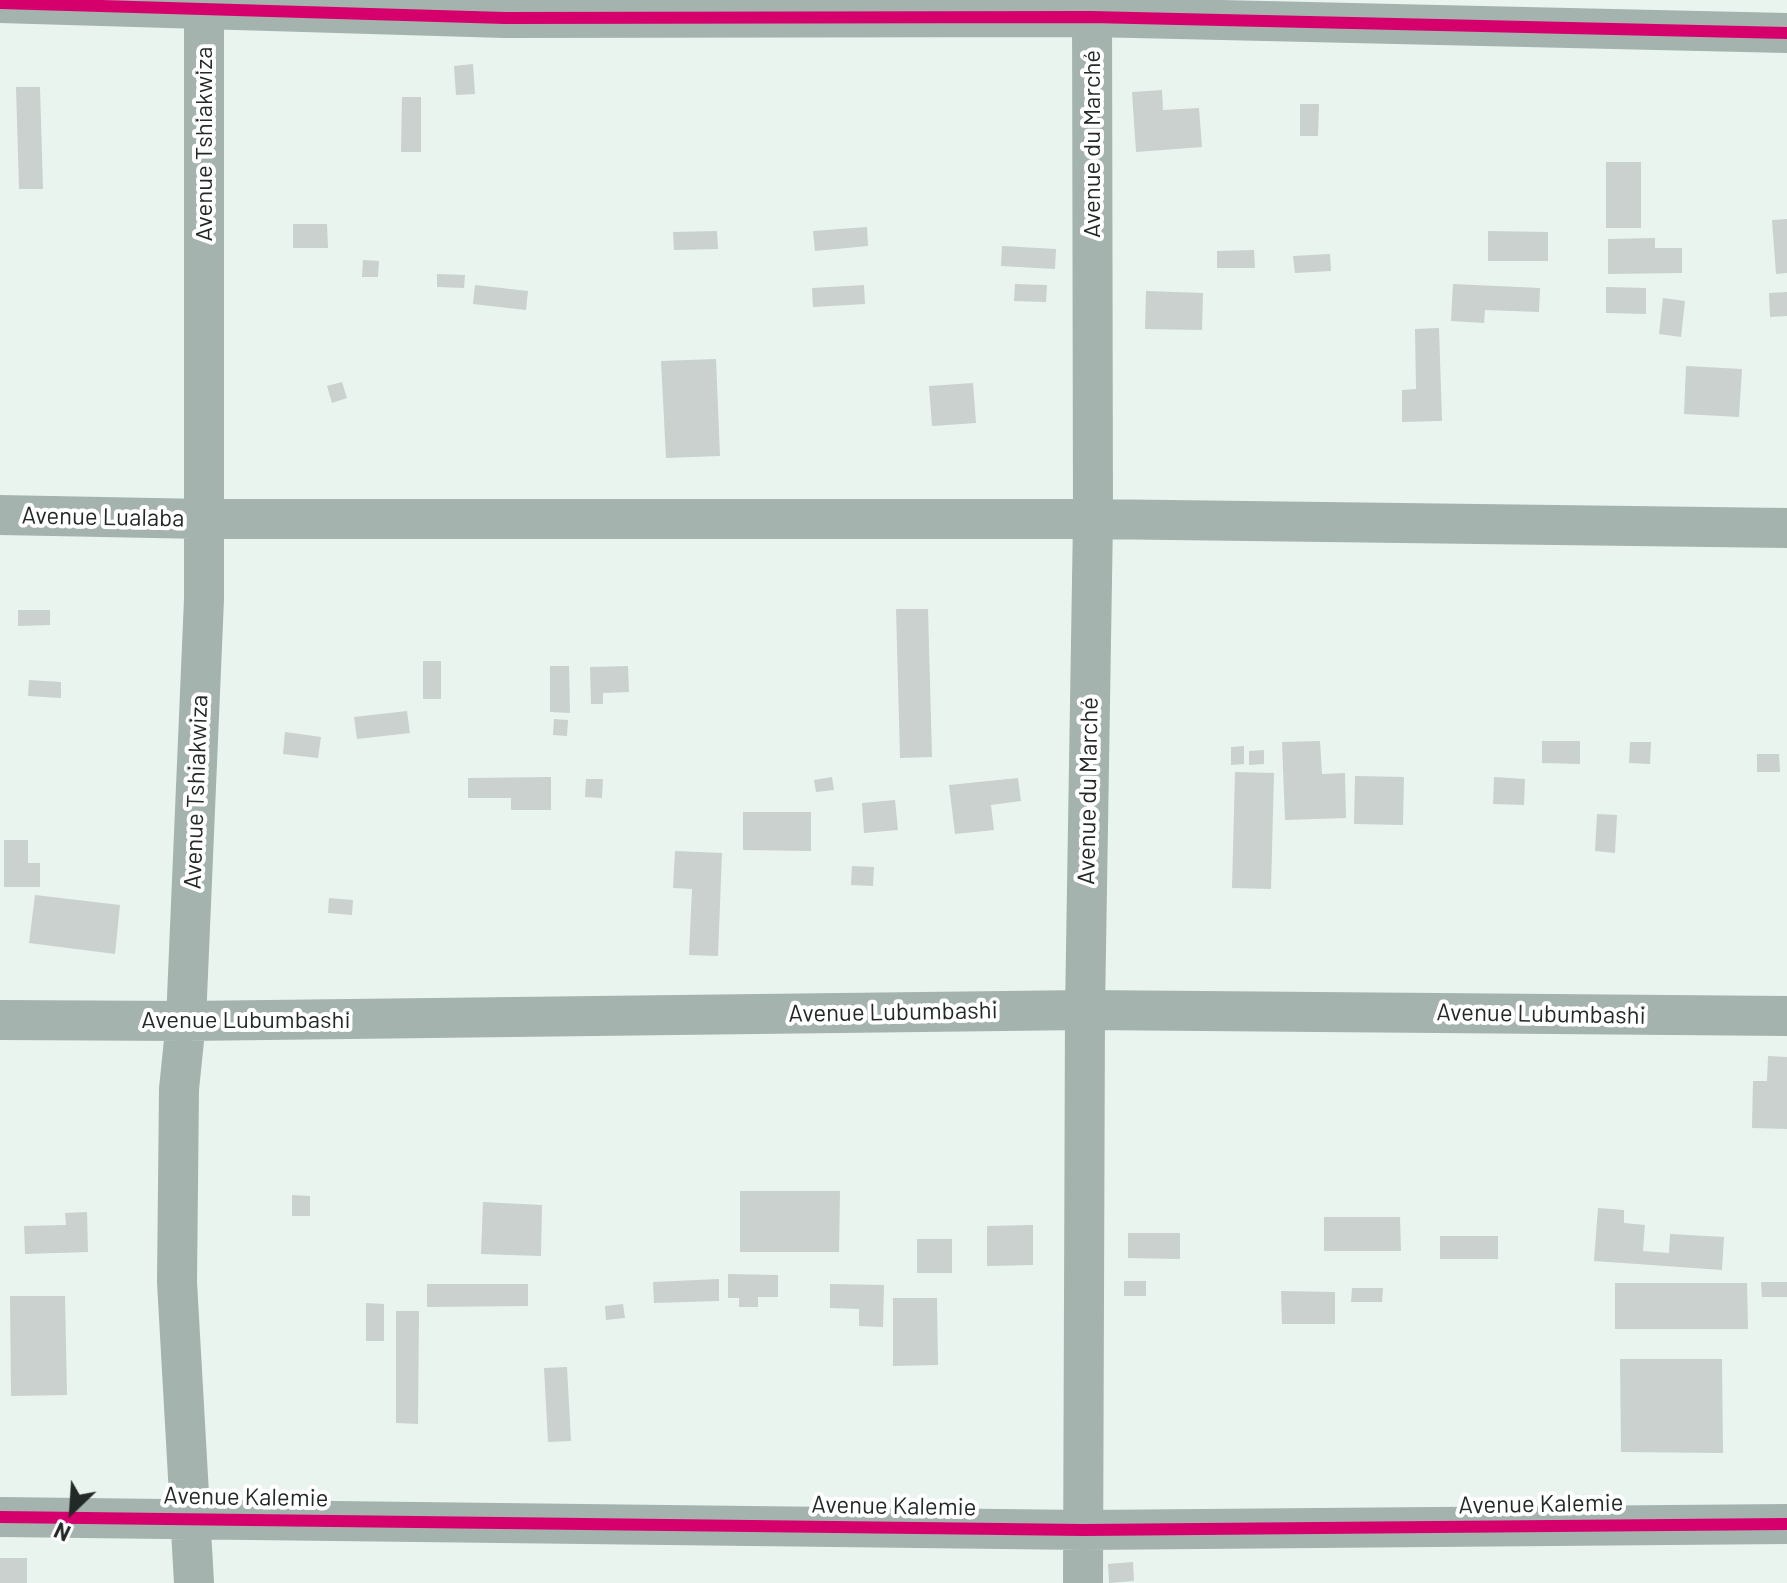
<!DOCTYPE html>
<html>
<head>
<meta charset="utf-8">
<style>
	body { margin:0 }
	#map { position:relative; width:1787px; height:1583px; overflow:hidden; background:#eaf4ef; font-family:Barlow,sans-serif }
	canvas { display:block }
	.north { position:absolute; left:32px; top:1471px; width:80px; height:80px; -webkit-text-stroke:6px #fff; paint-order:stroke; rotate:205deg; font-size:22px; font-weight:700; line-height:32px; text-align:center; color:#232927 }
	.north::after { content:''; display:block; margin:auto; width:28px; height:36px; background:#232927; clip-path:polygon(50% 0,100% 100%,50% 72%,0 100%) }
</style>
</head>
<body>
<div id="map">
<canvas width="1787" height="1583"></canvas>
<div class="north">N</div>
</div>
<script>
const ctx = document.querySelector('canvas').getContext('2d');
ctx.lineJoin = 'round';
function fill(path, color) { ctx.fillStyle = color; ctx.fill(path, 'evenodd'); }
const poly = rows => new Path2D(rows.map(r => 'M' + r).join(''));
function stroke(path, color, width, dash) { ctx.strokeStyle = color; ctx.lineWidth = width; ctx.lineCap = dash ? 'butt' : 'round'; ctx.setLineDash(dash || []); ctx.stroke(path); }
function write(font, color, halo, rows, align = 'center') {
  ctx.font = font + ' Barlow,sans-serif'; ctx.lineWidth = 8; ctx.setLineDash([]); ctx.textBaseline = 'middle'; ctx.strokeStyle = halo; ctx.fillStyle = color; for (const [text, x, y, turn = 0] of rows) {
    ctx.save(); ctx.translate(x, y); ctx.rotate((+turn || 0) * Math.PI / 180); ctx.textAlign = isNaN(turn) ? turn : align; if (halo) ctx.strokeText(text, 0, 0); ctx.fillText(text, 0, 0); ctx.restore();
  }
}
fill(poly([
	[473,64,475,94,456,95,454,66],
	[16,87,40,87,43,189,19,189],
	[1162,90,1163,110,1199,108,1202,147,1136,152,1132,92],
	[402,97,421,97,421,152,401,152],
	[1300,104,1319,104,1318,136,1300,136],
	[1606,162,1641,162,1641,228,1606,228],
	[1787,219,1787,273,1776,274,1772,220],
	[293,224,327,224,328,248,293,248],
	[867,227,868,246,815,251,813,231],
	[717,231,718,249,674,250,673,232],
	[1488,231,1548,232,1548,261,1488,261],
	[1655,238,1655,248,1682,248,1682,273,1608,274,1608,239],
	[1002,246,1056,249,1055,269,1001,266],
	[1254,250,1255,268,1217,268,1217,251],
	[1330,254,1331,271,1295,273,1293,256],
	[363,260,379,261,378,277,362,277],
	[437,274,465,275,464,288,437,287],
	[1015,284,1047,285,1046,302,1014,301],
	[1453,284,1540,288,1539,312,1485,310,1484,323,1451,321],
	[475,285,528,291,526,310,473,304],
	[864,285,865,304,813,307,812,288],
	[1606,287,1646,288,1646,314,1606,313],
	[1146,291,1203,293,1202,330,1145,329],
	[1787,292,1787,316,1770,317,1769,293],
	[1663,298,1685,301,1681,337,1659,334],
	[1439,328,1442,421,1402,422,1402,390,1416,389,1415,329],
	[716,359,720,456,666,458,661,361],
	[1686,366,1742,369,1739,417,1684,414],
	[342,382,347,398,332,403,327,386],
	[973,383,976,423,932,426,929,386],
	[896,609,928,609,932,757,900,758],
	[18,610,50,610,50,625,18,626],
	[423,661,441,661,441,699,423,699],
	[550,666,569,666,570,713,550,712],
	[628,666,629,692,603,693,603,704,591,704,590,667],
	[29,680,61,682,61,698,28,696],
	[407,711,410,733,357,739,354,717],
	[554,719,568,720,567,736,553,735],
	[285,732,321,737,318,758,283,754],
	[1320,741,1322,774,1345,773,1346,818,1285,820,1282,742],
	[1542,741,1580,741,1580,764,1542,763],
	[1630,742,1651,742,1650,764,1629,763],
	[1244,746,1244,764,1231,765,1231,747],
	[1264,750,1264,764,1249,765,1249,751],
	[1757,754,1779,754,1780,772,1757,772],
	[1235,772,1274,773,1271,889,1232,888],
	[1355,776,1404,777,1403,825,1354,824],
	[551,777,551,810,511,810,511,798,468,798,468,778],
	[832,777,834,790,816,792,814,780],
	[1494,777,1525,779,1524,805,1493,804],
	[1018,778,1021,801,991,805,994,830,955,834,949,785],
	[586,779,603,779,602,798,585,797],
	[895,800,898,830,864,833,862,803],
	[743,812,811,812,811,851,743,850],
	[1597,814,1617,815,1615,853,1595,851],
	[4,840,28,840,28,863,40,863,40,887,4,887],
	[675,851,722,853,718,956,689,955,692,889,673,888],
	[852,866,874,867,873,886,851,885],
	[35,895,120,905,115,954,29,943],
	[329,898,353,900,352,915,328,913],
	[1768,1056,1787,1057,1787,1129,1752,1128,1753,1081,1767,1081],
	[740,1191,840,1191,839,1252,740,1252],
	[292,1195,310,1196,310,1216,292,1216],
	[483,1202,542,1205,541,1256,481,1254],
	[1598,1208,1624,1210,1624,1223,1645,1225,1643,1251,1669,1253,1670,1234,1724,1237,1722,1270,1594,1261],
	[87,1212,88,1252,25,1254,24,1226,66,1225,65,1213],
	[1324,1217,1400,1217,1401,1251,1324,1251],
	[1033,1225,1033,1265,987,1266,987,1226],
	[1128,1233,1180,1233,1180,1259,1128,1258],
	[1440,1236,1498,1236,1498,1259,1440,1259],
	[917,1239,952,1239,952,1273,917,1273],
	[728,1274,778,1275,778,1297,758,1297,758,1307,739,1307,739,1298,728,1298],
	[719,1279,719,1301,654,1303,653,1282],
	[1124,1281,1146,1281,1146,1296,1124,1296],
	[1761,1282,1787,1282,1787,1297,1762,1297],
	[1615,1283,1747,1283,1748,1329,1615,1329],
	[427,1284,528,1284,528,1306,427,1307],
	[830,1284,884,1285,883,1327,859,1326,859,1309,830,1308],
	[1352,1288,1383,1288,1382,1302,1351,1302],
	[1281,1291,1335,1292,1335,1324,1282,1324],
	[10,1296,65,1296,67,1395,11,1396],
	[893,1298,937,1298,938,1365,893,1366],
	[366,1303,384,1304,384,1341,366,1341],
	[623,1304,625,1318,606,1320,605,1306],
	[396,1311,419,1311,418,1424,396,1423],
	[1620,1359,1722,1359,1723,1453,1621,1452],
	[567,1367,571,1441,548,1442,544,1368],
	[0,1558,27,1558,27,1583,0,1583],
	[1133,1562,1134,1581,1109,1583,1108,1564]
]), '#cad1ce');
stroke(poly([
	[0,3,505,18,1091,17,1787,33],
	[0,515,205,519,1093,519,1787,528],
	[0,1020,186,1021,1085,1010,1787,1016],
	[0,1517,1084,1530,1787,1524],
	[194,1583,177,1282,179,1089,186,1021,204,599,204,0],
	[1083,1583,1085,1010,1093,519,1092,0]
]), '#a4b3ae', 40);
stroke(poly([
	[0,3,505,18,1091,17,1787,33],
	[0,1517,1084,1530,1787,1524]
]), '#d6006c', 12);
write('24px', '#232927', '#fff', [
	["Avenue Tshiakwiza",204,144,-90],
	["Avenue du Marché",1092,144,-90],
	["Avenue Lualaba",103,517,1],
	["Avenue du Marché",1088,791,-89],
	["Avenue Tshiakwiza",196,792,-88],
	["Avenue Lubumbashi",893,1012,-1],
	["Avenue Lubumbashi",1541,1014,1],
	["Avenue Lubumbashi",246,1020],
	["Avenue Kalemie",246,1497,1],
	["Avenue Kalemie",1541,1504,-1],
	["Avenue Kalemie",894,1506,1]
]);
</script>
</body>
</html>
